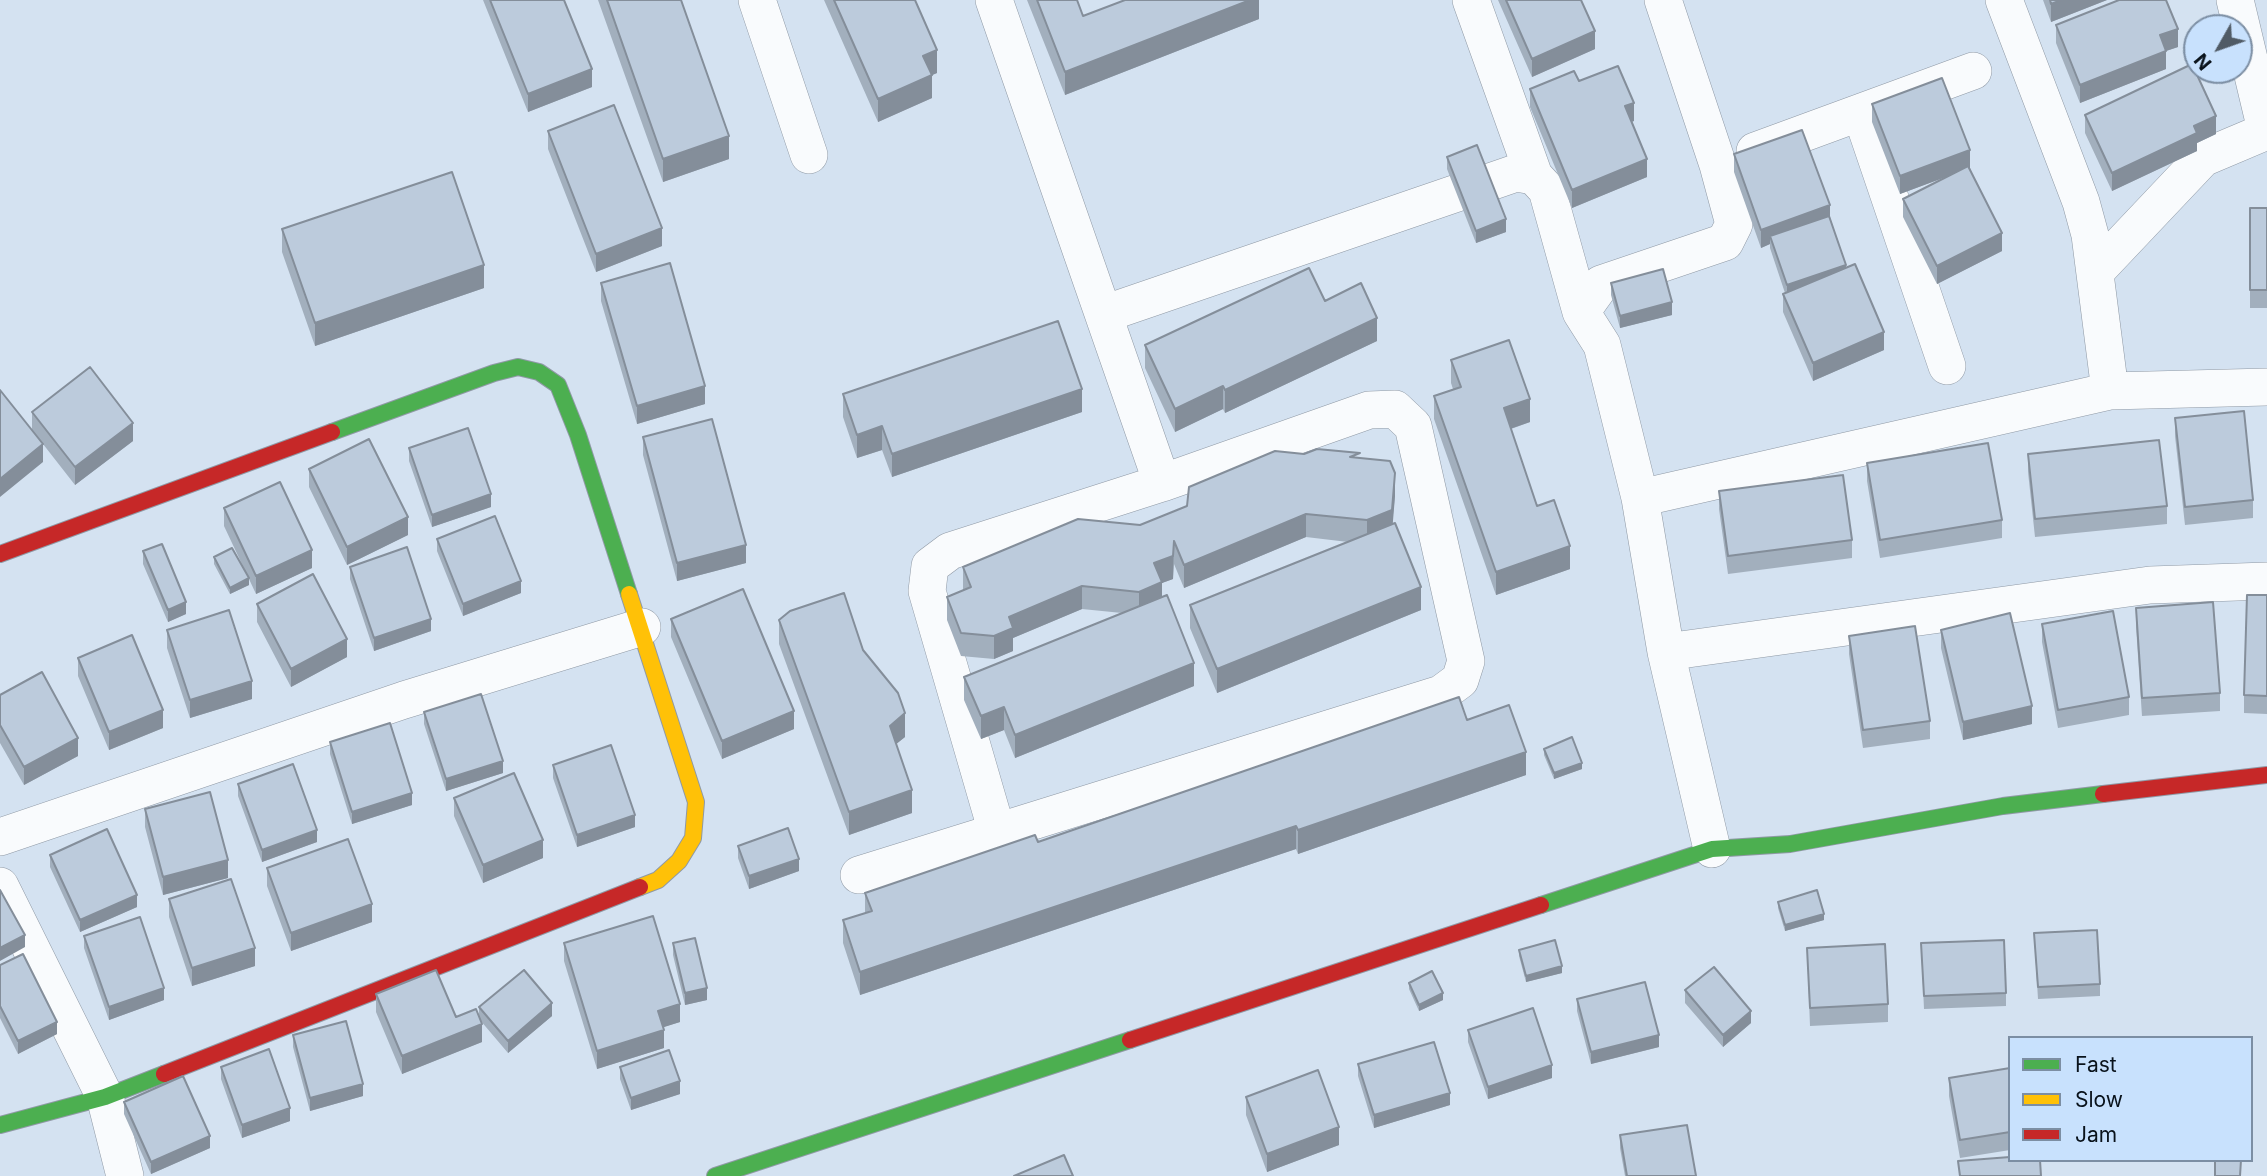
<!DOCTYPE html>
<html>
<head>
<meta charset="utf-8">
<style>
	body { margin:0 }
	#map { position:relative; width:2267px; height:1176px; overflow:hidden; background:#d4e2f1; font-family:Inter,sans-serif }
	canvas { display:block }
	.legend { position:absolute; left:2008px; top:1036px; width:245px; height:126px; box-sizing:border-box; background:#c8e1fd; border:2px solid #7c8ea3; margin:0; padding:9px 12px; list-style:none; font-size:21px; color:#09121b }
	.legend li { display:flex; align-items:center; gap:14px; height:35px }
	.legend b { width:35px; border:2px solid #7c8ea3 }
	.north { position:absolute; left:2183px; top:14px; width:70px; height:70px; box-sizing:border-box; background:#c8e1fd; border:2px solid #7c8ea3; border-radius:50%; rotate:230deg; font-size:19px; font-weight:700; line-height:28px; text-align:center; color:#09121b }
	.north::after { content:''; display:block; margin:auto; width:24px; height:32px; background:#505b66; clip-path:polygon(50% 0,100% 100%,50% 72%,0 100%) }
</style>
</head>
<body>
<div id="map">
<canvas width="2267" height="1176"></canvas>
<ul class="legend">
<li><b style="height:9px;background:#4caf50"></b>Fast</li>
<li><b style="height:9px;background:#ffc107"></b>Slow</li>
<li><b style="height:9px;background:#c62828"></b>Jam</li>
</ul>
<div class="north">N</div>
</div>
<script>
const ctx = document.querySelector('canvas').getContext('2d');
ctx.lineJoin = 'round';
const poly = rows => new Path2D(rows.map(r => 'M' + r).join(''));
function stroke(path, color, width, dash) { ctx.strokeStyle = color; ctx.lineWidth = width; ctx.lineCap = dash ? 'butt' : 'round'; ctx.setLineDash(dash || []); ctx.stroke(path); }
function fill(path, color) { ctx.fillStyle = color; ctx.fill(path, 'evenodd'); }
const street = poly([
	[757,0,809,155],
	[994,0,1162,483],
	[1471,0,1534,176],
	[1663,0,1718,165,1734,224,1725,242,1601,284,1581,312,1602,345,1640,498,1666,652,1712,849],
	[2004,0,2081,202,2090,235,2110,391],
	[2235,0,2266,130],
	[1861,113,1947,366],
	[1755,151,1973,71],
	[1487,183,1516,173,1534,176,1547,190,1581,312],
	[2097,270,2203,158,2267,131],
	[1104,314,1457,193],
	[1640,498,2110,391,2267,387],
	[1666,652,2150,585,2267,581],
	[0,837,404,700,642,627],
	[859,875,1441,694,1460,680,1466,661,1413,426,1395,409,1369,410,1162,483,950,551,930,566,927,591,997,832],
	[0,886,105,1097,125,1176]
]);
const fast = poly([
	[332,432,494,373,518,367,539,372,558,385,578,435,629,594],
	[1541,905,1712,849,1790,844,2003,806,2103,794],
	[0,1125,105,1097,164,1074],
	[715,1176,1130,1040]
]);
const slow = poly([
	[629,594,696,802,693,838,679,861,658,880,640,887]
]);
const jam = poly([
	[0,554,332,432],
	[2103,794,2267,775],
	[1130,1040,1541,905],
	[164,1074,640,887]
]);
stroke(street, '#8f99a5', 38);
stroke(fast, '#8f99a5', 18);
stroke(slow, '#8f99a5', 18);
stroke(jam, '#8f99a5', 18);
stroke(street, '#f9fbfd', 37);
stroke(fast, '#4caf50', 16);
stroke(slow, '#ffc107', 16);
stroke(jam, '#c62828', 16);
fill(poly([
	[483,0,564,0,592,87,528,112],
	[598,0,681,0,729,159,663,182],
	[824,0,915,0,937,73,932,75,932,98,878,122],
	[1027,0,1077,0,1083,16,1259,0,1259,19,1065,95],
	[1498,0,1581,0,1595,49,1532,77],
	[2043,0,2107,0,2051,22],
	[2056,25,2178,47,2166,51,2166,69,2080,103,2056,43],
	[1579,81,1634,121,1631,122,1647,177,1572,208,1530,107,1530,89],
	[1872,104,1970,168,2002,251,1937,284,1903,217,1903,199,1948,176,1900,194,1872,122],
	[2085,115,2216,134,2197,143,2197,151,2112,191,2085,133],
	[548,131,662,246,596,272,548,149],
	[1734,154,1830,217,1846,267,1884,350,1813,381,1783,312,1783,294,1785,293,1770,248,1770,244,1761,248,1734,172],
	[1447,157,1506,232,1476,243,1447,169],
	[2250,208,2267,208,2267,308,2250,308],
	[282,229,484,288,315,346,282,252],
	[601,283,705,404,637,424,601,301],
	[1611,283,1672,315,1620,328,1611,295],
	[1325,301,1377,341,1225,413,1223,409,1175,432,1145,368,1145,345],
	[1451,360,1530,422,1511,429,1537,506,1570,569,1496,595,1434,419,1434,396,1453,389,1451,383],
	[843,394,1082,412,892,477,882,450,857,458,843,417],
	[32,412,133,441,75,485,43,444,43,462,32,430],
	[2175,418,2253,500,2253,518,2185,525,2175,436],
	[643,437,746,563,677,581,643,455],
	[409,448,491,507,432,527,409,461],
	[1304,454,1360,458,1395,496,1392,524,1421,610,1217,693,1190,628,1190,605,1348,542,1306,537,1184,588,1174,564,1173,579,1162,583,1162,597,1194,686,1015,758,1004,730,981,739,964,700,964,677,1122,613,1082,609,1013,638,1013,651,994,659,961,656,947,620,947,597,963,590,963,567,1140,525,1187,506],
	[2028,454,2167,506,2167,524,2035,537,2028,472],
	[1867,463,2002,520,2002,538,1880,558,1867,481],
	[309,469,408,535,347,565,309,487],
	[1719,491,1852,540,1852,558,1728,574,1719,509],
	[224,508,312,568,256,594,249,579,249,585,230,594,214,564,214,557,248,577,224,526],
	[437,539,521,593,463,616,437,551],
	[143,551,186,614,168,622,143,564],
	[350,567,431,631,374,651,350,579],
	[2267,595,2267,714,2244,713,2244,695],
	[257,604,347,657,291,687,257,622],
	[2136,608,2220,693,2220,711,2142,716,2136,626],
	[671,619,794,729,722,759,671,637],
	[779,620,863,650,905,737,896,744,912,813,849,835,779,644],
	[2042,624,2129,697,2129,715,2058,728,2042,642],
	[167,630,252,699,190,718,167,648],
	[1941,630,2032,724,1963,740,1941,648],
	[1849,636,1930,721,1930,739,1863,748,1849,654],
	[78,658,163,728,109,750,78,676],
	[0,695,78,756,24,785,0,743],
	[424,712,503,773,446,791,424,724],
	[1467,720,1526,775,1298,854,1296,849,860,995,843,943,843,920,865,913,865,893],
	[330,742,412,805,352,824,330,754],
	[1544,749,1582,769,1554,779,1544,755],
	[553,765,635,827,577,847,553,778],
	[238,784,317,842,262,862,238,796],
	[454,798,543,858,483,883,454,816],
	[145,809,228,878,163,895,145,827],
	[738,846,799,871,749,889,738,858],
	[50,855,137,907,80,932,50,867],
	[267,868,372,922,291,951,267,886],
	[169,899,255,966,192,986,169,917],
	[1778,902,1824,920,1785,931,1778,908],
	[2034,933,2100,984,2100,996,2038,999],
	[84,936,164,1000,109,1020,84,948],
	[564,943,680,1022,663,1027,664,1048,597,1069,564,961],
	[673,943,707,1000,685,1005,673,955],
	[1921,943,2006,993,2006,1006,1924,1009],
	[1807,948,1888,1004,1888,1022,1810,1026],
	[1519,950,1562,973,1526,982,1519,956],
	[0,965,57,1034,18,1054,0,1018],
	[1409,983,1443,1000,1419,1011,1409,989],
	[1685,990,1751,1023,1723,1047,1685,1003],
	[376,994,456,1017,479,1018,479,1007,552,1016,508,1053,480,1020,482,1042,402,1074,376,1012],
	[1577,999,1659,1047,1591,1064,1577,1011],
	[1468,1030,1552,1078,1488,1099,1468,1042],
	[293,1035,363,1096,310,1111,293,1047],
	[1358,1064,1450,1105,1374,1128,1358,1076],
	[221,1067,290,1121,242,1138,221,1079],
	[620,1067,680,1094,631,1110,620,1079],
	[2010,1068,2010,1150,1960,1158,1949,1096,1949,1078],
	[1246,1097,1339,1145,1267,1172,1246,1115],
	[124,1102,210,1148,151,1174,124,1114],
	[1620,1135,1696,1176,1625,1176,1620,1148]
]), '#a2afbd');
fill(poly([
	[1250,0,1259,0,1259,19,1065,95,1065,72],
	[2061,0,2107,0,2051,22,2051,4],
	[2178,29,2178,47,2166,51,2166,69,2080,103,2080,85,2160,35],
	[1595,31,1595,49,1532,77,1532,59],
	[937,50,937,73,923,79,923,56],
	[592,69,592,87,528,112,528,94],
	[932,75,932,98,878,122,878,99],
	[1634,103,1634,121,1625,124,1625,106],
	[2216,116,2216,134,2197,143,2197,151,2112,191,2112,173,2194,126],
	[729,136,729,159,663,182,663,159],
	[1970,150,1970,168,1900,194,1900,176],
	[1647,159,1647,177,1572,208,1572,190],
	[1830,205,1830,223,1770,236,1770,244,1761,248,1761,230],
	[1506,219,1506,232,1476,243,1476,231],
	[662,228,662,246,596,272,596,254],
	[2002,233,2002,251,1937,284,1937,266],
	[484,265,484,288,315,346,315,323],
	[1846,265,1846,277,1787,297,1787,285],
	[1672,302,1672,315,1620,328,1620,316],
	[1377,318,1377,341,1225,413,1225,390],
	[1884,332,1884,350,1813,381,1813,363],
	[705,386,705,404,637,424,637,406],
	[1223,386,1223,409,1175,432,1175,409],
	[1082,389,1082,412,892,477,892,454],
	[1530,399,1530,422,1504,431,1504,408],
	[133,423,133,441,75,485,75,467],
	[882,426,882,450,857,458,857,435],
	[43,444,43,462,0,497,0,479],
	[1395,473,1395,496,1392,533,1367,544,1367,520],
	[491,494,491,507,432,527,432,515],
	[1306,514,1306,537,1184,588,1184,565],
	[408,517,408,535,347,565,347,547],
	[1174,541,1173,579,1162,583,1162,605,1139,615,1139,592,1154,563],
	[746,545,746,563,677,581,677,563],
	[1570,546,1570,569,1496,595,1496,572],
	[312,550,312,568,256,594,256,576],
	[249,578,249,585,230,594,230,588],
	[521,581,521,593,463,616,463,604],
	[1082,586,1082,609,1013,638,1013,651,994,659,994,636,1009,617],
	[1421,587,1421,610,1217,693,1217,669],
	[186,602,186,614,168,622,168,610],
	[431,619,431,631,374,651,374,638],
	[347,639,347,657,291,687,291,669],
	[1194,663,1194,686,1015,758,1015,735],
	[252,681,252,699,190,718,190,700],
	[2032,706,2032,724,1963,740,1963,722],
	[1004,707,1004,730,981,739,981,716],
	[163,710,163,728,109,750,109,732],
	[794,711,794,729,722,759,722,741],
	[905,713,905,737,890,749,890,726],
	[78,738,78,756,24,785,24,767],
	[1526,752,1526,775,1298,854,1298,830],
	[503,761,503,773,446,791,446,779],
	[1582,763,1582,769,1554,779,1554,773],
	[912,790,912,813,849,835,849,812],
	[412,793,412,805,352,824,352,812],
	[635,815,635,827,577,847,577,835],
	[1296,826,1296,849,860,995,860,972],
	[317,830,317,842,262,862,262,850],
	[543,840,543,858,483,883,483,865],
	[799,859,799,871,749,889,749,876],
	[228,860,228,878,163,895,163,877],
	[137,895,137,907,80,932,80,920],
	[372,904,372,922,291,951,291,933],
	[1824,914,1824,920,1785,931,1785,925],
	[25,935,25,947,0,961,0,948],
	[255,948,255,966,192,986,192,968],
	[1562,966,1562,973,1526,982,1526,976],
	[164,988,164,1000,109,1020,109,1007],
	[707,988,707,1000,685,1005,685,993],
	[1443,993,1443,1000,1419,1011,1419,1005],
	[552,1003,552,1016,508,1053,508,1041],
	[680,1004,680,1022,658,1029,658,1011],
	[1751,1011,1751,1023,1723,1047,1723,1035],
	[57,1022,57,1034,18,1054,18,1041],
	[482,1024,482,1042,402,1074,402,1056],
	[664,1030,664,1048,597,1069,597,1051],
	[1659,1035,1659,1047,1591,1064,1591,1052],
	[1552,1065,1552,1078,1488,1099,1488,1087],
	[680,1081,680,1094,631,1110,631,1098],
	[363,1084,363,1096,310,1111,310,1098],
	[1450,1093,1450,1105,1374,1128,1374,1115],
	[290,1108,290,1121,242,1138,242,1125],
	[1339,1127,1339,1145,1267,1172,1267,1154],
	[210,1136,210,1148,151,1174,151,1162]
]), '#848e9a');
const building = poly([
	[490,0,564,0,592,69,528,94,490,0],
	[607,0,681,0,729,136,663,159,607,0],
	[834,0,915,0,937,50,923,56,932,75,878,99,834,0],
	[1037,0,1077,0,1083,16,1125,0,1250,0,1065,72,1037,0],
	[1506,0,1581,0,1595,31,1532,59,1506,0],
	[2050,0,2061,0,2051,4,2050,0],
	[2119,0,2166,0,2178,29,2160,35,2166,51,2080,85,2056,25,2119,0],
	[2192,64,2216,116,2194,126,2197,133,2112,173,2085,115,2192,64],
	[1618,66,1634,103,1625,106,1647,159,1572,190,1530,89,1574,71,1579,81,1618,66],
	[1942,78,1970,150,1900,176,1872,104,1942,78],
	[614,105,662,228,596,254,548,131,614,105],
	[1802,130,1830,205,1761,230,1734,154,1802,130],
	[1477,145,1506,219,1476,231,1447,157,1477,145],
	[1968,166,2002,233,1937,266,1903,199,1968,166],
	[452,172,484,265,315,323,282,229,452,172],
	[2250,208,2267,208,2267,290,2250,290,2250,208],
	[1829,216,1846,265,1787,285,1770,236,1829,216],
	[670,263,705,386,637,406,601,283,670,263],
	[1855,264,1884,332,1813,363,1783,294,1855,264],
	[1309,268,1325,301,1361,283,1377,318,1225,390,1223,386,1175,409,1145,345,1309,268],
	[1663,269,1672,302,1620,316,1611,283,1663,269],
	[1058,321,1082,389,892,454,882,426,857,435,843,394,1058,321],
	[1509,340,1530,399,1504,408,1537,506,1554,500,1570,546,1496,572,1434,396,1461,387,1451,360,1509,340],
	[90,367,133,423,75,467,32,412,90,367],
	[0,390,43,444,0,479,0,390],
	[2244,411,2253,500,2185,507,2175,418,2244,411],
	[712,419,746,545,677,563,643,437,712,419],
	[468,428,491,494,432,515,409,448,468,428],
	[369,439,408,517,347,547,309,469,369,439],
	[2159,440,2167,506,2035,519,2028,454,2159,440],
	[1988,443,2002,520,1880,540,1867,463,1988,443],
	[1317,449,1360,453,1350,457,1390,461,1395,473,1392,510,1367,520,1306,514,1184,565,1174,541,1173,556,1154,563,1162,582,1139,592,1082,586,1009,617,1013,628,994,636,961,633,947,597,971,587,963,567,1078,519,1140,525,1187,506,1189,487,1275,451,1304,454,1317,449],
	[1843,475,1852,540,1728,556,1719,491,1843,475],
	[280,482,312,550,256,576,224,508,280,482],
	[495,516,521,581,463,604,437,539,495,516],
	[1395,523,1421,587,1217,669,1190,605,1395,523],
	[162,544,186,602,168,610,143,551,162,544],
	[407,547,431,619,374,638,350,567,407,547],
	[232,548,249,578,230,588,214,557,232,548],
	[313,574,347,639,291,669,257,604,313,574],
	[743,589,794,711,722,741,671,619,743,589],
	[844,593,863,650,898,693,905,713,890,726,912,790,849,812,779,620,790,611,844,593],
	[1167,595,1194,663,1015,735,1004,707,981,716,964,677,1167,595],
	[2247,595,2267,595,2267,696,2244,695,2247,595],
	[2213,602,2220,693,2142,698,2136,608,2213,602],
	[229,610,252,681,190,700,167,630,229,610],
	[2113,611,2129,697,2058,710,2042,624,2113,611],
	[2010,613,2032,706,1963,722,1941,630,2010,613],
	[1915,626,1930,721,1863,730,1849,636,1915,626],
	[132,635,163,710,109,732,78,658,132,635],
	[42,672,78,738,24,767,0,725,0,695,42,672],
	[481,694,503,761,446,779,424,712,481,694],
	[1459,697,1467,720,1509,705,1526,752,1298,830,1296,826,860,972,843,920,872,911,865,893,1035,835,1038,842,1459,697],
	[390,723,412,793,352,812,330,742,390,723],
	[1572,737,1582,763,1554,773,1544,749,1572,737],
	[611,745,635,815,577,835,553,765,611,745],
	[293,764,317,830,262,850,238,784,293,764],
	[514,773,543,840,483,865,454,798,514,773],
	[210,792,228,860,163,877,145,809,210,792],
	[788,828,799,859,749,876,738,846,788,828],
	[107,829,137,895,80,920,50,855,107,829],
	[348,839,372,904,291,933,267,868,348,839],
	[231,879,255,948,192,968,169,899,231,879],
	[0,890,25,935,0,948,0,890],
	[1817,890,1824,914,1785,925,1778,902,1817,890],
	[653,916,680,1004,658,1011,664,1030,597,1051,564,943,653,916],
	[140,917,164,988,109,1007,84,936,140,917],
	[2097,930,2100,984,2038,987,2034,933,2097,930],
	[695,938,707,988,685,993,673,943,695,938],
	[1555,940,1562,966,1526,976,1519,950,1555,940],
	[2004,940,2006,993,1924,996,1921,943,2004,940],
	[1885,944,1888,1004,1810,1008,1807,948,1885,944],
	[23,954,57,1022,18,1041,0,1006,0,965,23,954],
	[1714,967,1751,1011,1723,1035,1685,990,1714,967],
	[436,970,456,1017,476,1009,482,1024,402,1056,376,994,436,970],
	[524,970,552,1003,508,1041,479,1007,524,970],
	[1432,971,1443,993,1419,1005,1409,983,1432,971],
	[1645,982,1659,1035,1591,1052,1577,999,1645,982],
	[1533,1008,1552,1065,1488,1087,1468,1030,1533,1008],
	[346,1021,363,1084,310,1098,293,1035,346,1021],
	[1434,1042,1450,1093,1374,1115,1358,1064,1434,1042],
	[269,1049,290,1108,242,1125,221,1067,269,1049],
	[669,1050,680,1081,631,1098,620,1067,669,1050],
	[2010,1068,2010,1132,1960,1140,1949,1078,2010,1068],
	[1318,1070,1339,1127,1267,1154,1246,1097,1318,1070],
	[183,1076,210,1136,151,1162,124,1102,183,1076],
	[1687,1125,1696,1176,1627,1176,1620,1135,1687,1125],
	[1064,1155,1073,1176,1014,1176,1064,1155],
	[2010,1157,2010,1160,2040,1160,2041,1176,1960,1176,1958,1161,2010,1157],
	[2215,1160,2241,1160,2240,1176,2215,1176,2215,1160]
]);
fill(building, '#bccbdc');
stroke(building, '#848e9a', 2);
</script>
</body>
</html>
